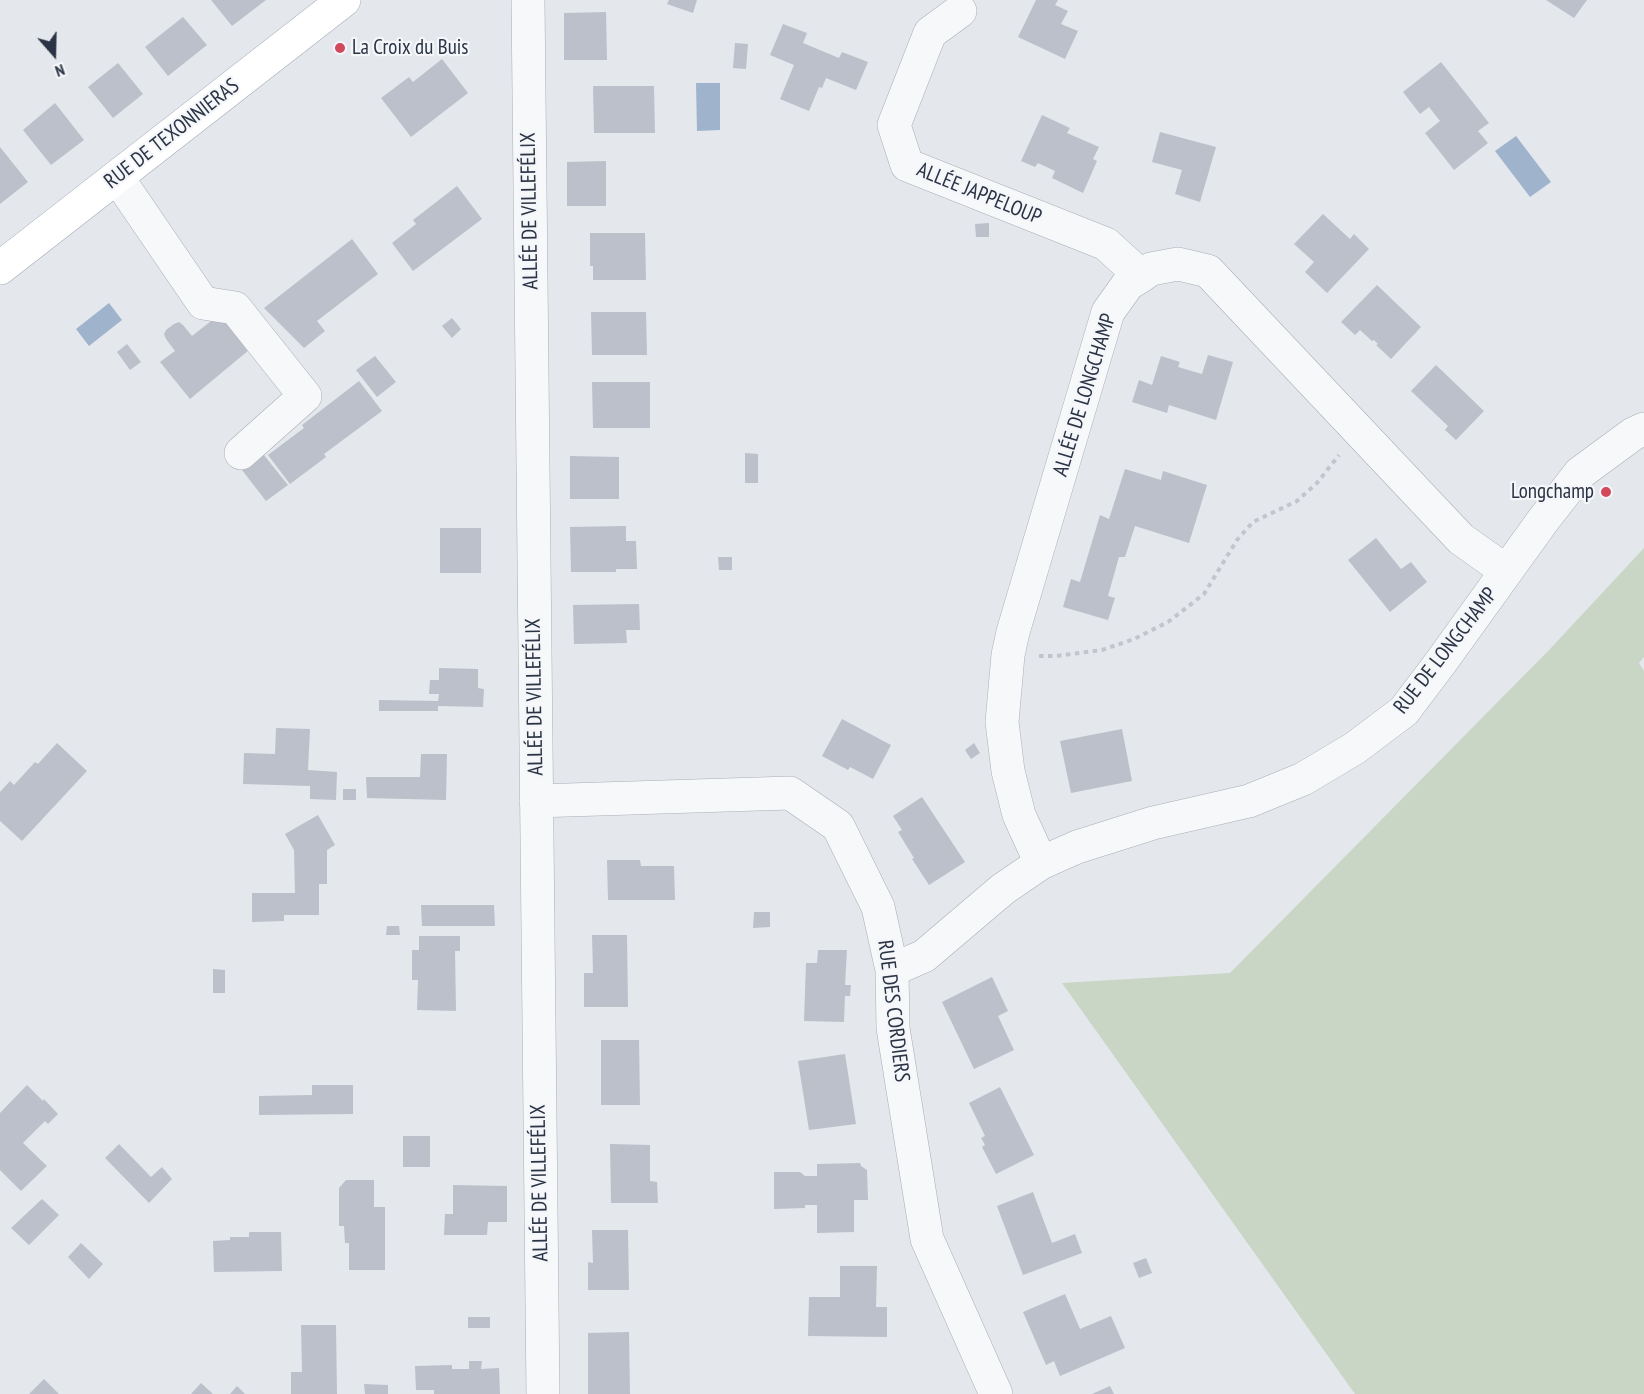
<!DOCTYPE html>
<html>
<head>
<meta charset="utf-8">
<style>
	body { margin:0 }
	#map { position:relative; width:1644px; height:1394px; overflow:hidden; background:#e4e7ec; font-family:"PT Sans Narrow",sans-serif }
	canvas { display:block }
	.north { position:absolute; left:24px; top:24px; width:60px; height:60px; -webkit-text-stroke:4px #f4f6f9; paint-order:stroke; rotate:160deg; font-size:16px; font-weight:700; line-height:24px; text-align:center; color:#2b3445 }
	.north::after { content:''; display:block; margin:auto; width:21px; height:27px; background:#2b3445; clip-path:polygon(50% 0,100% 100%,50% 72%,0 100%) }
</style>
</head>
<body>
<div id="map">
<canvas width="1644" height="1394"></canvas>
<div class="north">N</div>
</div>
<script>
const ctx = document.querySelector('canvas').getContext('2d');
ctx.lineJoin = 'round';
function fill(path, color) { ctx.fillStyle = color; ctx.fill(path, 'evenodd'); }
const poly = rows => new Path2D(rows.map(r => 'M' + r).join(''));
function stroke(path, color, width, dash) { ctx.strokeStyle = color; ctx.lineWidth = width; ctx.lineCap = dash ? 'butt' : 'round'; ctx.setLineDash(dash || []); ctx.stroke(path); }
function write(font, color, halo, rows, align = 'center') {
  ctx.font = font + ' "PT Sans Narrow",sans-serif'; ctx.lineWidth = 4.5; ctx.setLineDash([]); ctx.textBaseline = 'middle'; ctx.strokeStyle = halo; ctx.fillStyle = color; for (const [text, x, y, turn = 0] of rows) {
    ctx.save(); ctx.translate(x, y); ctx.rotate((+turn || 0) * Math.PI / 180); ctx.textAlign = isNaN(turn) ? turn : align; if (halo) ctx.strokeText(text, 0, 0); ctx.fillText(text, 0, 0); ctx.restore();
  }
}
fill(poly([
	[1644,548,1644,657,1639,663,1644,671,1644,1394,1355,1394,1062,983,1230,973,1550,649]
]), '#c9d6c5');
fill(poly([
	[696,83,720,83,720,130,697,131],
	[1516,136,1551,182,1530,197,1495,151],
	[109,303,122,320,89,346,76,329]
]), '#9fb4cc');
fill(poly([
	[211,0,266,0,232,26],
	[669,0,697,0,693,13,667,4],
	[1036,0,1058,0,1055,5,1068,11,1061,24,1078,31,1065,59,1018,37],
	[1546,0,1587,0,1574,18],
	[606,12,607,60,564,60,564,13],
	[183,17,207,45,168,76,145,47],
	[783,24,807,33,803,43,839,58,842,52,868,62,856,90,826,78,822,88,819,87,809,111,780,99,794,65,770,55],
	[735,43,748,44,746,69,733,68],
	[442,59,468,93,411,137,381,98,409,77,413,82],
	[1441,62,1489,123,1478,131,1488,143,1454,170,1425,133,1440,121,1429,107,1420,114,1403,92],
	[118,63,143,94,113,118,88,87],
	[593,86,654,86,655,133,594,133],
	[55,103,84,140,51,165,23,130],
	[1042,115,1070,128,1067,133,1099,147,1093,159,1097,161,1083,193,1052,178,1055,171,1038,163,1035,167,1021,161],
	[1160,132,1216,147,1200,202,1175,194,1182,170,1152,162],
	[0,147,28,182,0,204],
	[606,161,606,206,567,206,567,162],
	[457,186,482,219,413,271,392,243,416,224,413,220],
	[1323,214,1350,239,1354,234,1369,249,1327,293,1305,272,1314,262,1294,244],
	[989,223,989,237,976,237,975,224],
	[590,233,645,233,646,280,593,280,593,266,590,266],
	[352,239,378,274,317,321,325,331,304,348,264,308],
	[1377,285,1421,327,1391,359,1376,345,1378,344,1374,340,1372,341,1360,330,1355,335,1341,322],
	[591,312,646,312,647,355,592,355],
	[220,314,249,350,190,399,160,362,175,351,166,339,164,334,166,330,174,324,179,322,183,325,192,336],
	[452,318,461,329,452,338,442,326],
	[127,344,141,362,130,370,117,352],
	[1208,355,1233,362,1216,420,1169,405,1167,413,1132,402,1139,380,1152,385,1161,356,1180,362,1178,367,1202,374],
	[375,356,396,382,377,397,356,370],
	[1436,365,1484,411,1456,440,1445,430,1448,426,1411,391],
	[359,381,382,411,324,454,326,457,290,484,268,455,304,428,302,425],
	[592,382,650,382,650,428,593,428],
	[745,453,758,454,758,483,745,483],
	[263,454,288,485,266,501,242,470],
	[570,456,619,457,619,499,570,499],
	[1125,469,1161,480,1163,471,1207,485,1189,543,1135,526,1125,557,1119,557,1108,596,1115,598,1108,620,1063,607,1071,579,1080,582,1100,515,1109,519],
	[626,526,626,541,636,541,637,569,616,569,616,572,571,572,570,527],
	[440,528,481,528,481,573,440,573],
	[1376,538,1401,569,1411,562,1427,582,1390,612,1348,560],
	[718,557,732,557,732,570,719,570],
	[639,604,640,630,626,630,627,643,574,644,573,605],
	[439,668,478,669,478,688,484,689,483,707,438,706,438,711,379,711,379,700,438,701,439,694,429,694,430,680,439,680],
	[842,719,891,745,873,779,850,767,848,770,822,756],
	[276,728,310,729,308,770,337,772,336,800,310,799,310,786,243,784,244,753,275,754],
	[1122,729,1132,781,1071,793,1060,741],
	[57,743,87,771,22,841,0,821,0,792,10,781,14,785,35,762,38,764],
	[974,743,980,753,971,759,965,750],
	[421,754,447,754,446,800,367,798,366,777,420,777],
	[343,789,356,789,356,800,343,800],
	[922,797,965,862,929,885,912,859,914,858,898,832,902,830,893,816],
	[318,815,335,845,327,850,327,884,319,884,319,915,284,915,284,921,252,922,252,893,295,893,294,850,285,834],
	[607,860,640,860,641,866,674,866,675,900,608,900],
	[421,905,494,905,495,926,422,926],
	[754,912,770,912,770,927,753,928],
	[387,926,399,926,400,935,386,935],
	[592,935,627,935,628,1007,584,1007,584,973,593,973],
	[419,936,460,936,460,951,455,951,456,1011,417,1010,418,980,412,980,412,950,419,950],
	[818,950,847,950,845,985,851,985,850,996,845,996,844,1022,804,1021,806,963,817,963],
	[213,969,225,970,225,993,213,993],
	[992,977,1008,1011,998,1016,1014,1050,974,1069,942,1002],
	[601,1040,639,1040,640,1105,601,1105],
	[845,1054,856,1124,809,1130,798,1061],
	[27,1085,43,1101,44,1099,58,1114,48,1124,45,1121,23,1143,47,1166,21,1191,0,1170,0,1113],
	[312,1085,353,1085,353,1114,259,1115,259,1096,312,1095],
	[1000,1087,1034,1155,996,1174,982,1147,985,1145,981,1138,985,1136,969,1103],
	[403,1136,430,1136,430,1167,403,1167],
	[119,1144,151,1177,162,1167,172,1179,149,1203,105,1158],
	[610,1144,650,1145,650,1181,657,1182,658,1203,611,1203],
	[860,1163,861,1166,867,1170,868,1200,854,1200,854,1232,817,1233,817,1205,805,1205,805,1208,774,1209,774,1172,800,1172,805,1176,817,1176,817,1164],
	[346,1180,374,1180,374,1207,385,1207,385,1270,349,1270,349,1243,345,1243,344,1226,339,1226,339,1188],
	[453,1185,507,1186,507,1222,488,1222,487,1235,444,1235,445,1214,453,1214],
	[1033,1192,1052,1243,1075,1234,1082,1253,1023,1275,997,1206],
	[42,1199,59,1215,29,1245,11,1228],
	[592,1230,628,1230,629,1290,588,1290,588,1262,593,1263],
	[249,1232,281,1232,282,1271,214,1272,213,1241,230,1240,230,1237,249,1237],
	[81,1243,103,1264,89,1279,68,1257],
	[1146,1258,1152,1273,1139,1278,1133,1263],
	[840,1266,877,1266,876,1307,887,1307,887,1337,808,1336,809,1297,840,1297],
	[1065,1294,1080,1329,1111,1316,1125,1348,1060,1376,1054,1361,1046,1365,1023,1312],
	[468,1317,490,1317,490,1328,468,1328],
	[301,1325,336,1325,337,1394,291,1394,291,1372,302,1372],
	[629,1332,630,1394,588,1394,588,1333],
	[469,1361,482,1361,481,1369,499,1368,500,1394,434,1394,434,1390,416,1390,415,1366,452,1365,452,1369,469,1369],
	[44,1379,59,1394,29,1394],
	[201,1383,213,1394,191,1394],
	[364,1384,388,1385,388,1394,365,1394],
	[237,1386,245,1394,230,1394],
	[1110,1386,1114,1394,1092,1394]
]), '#bbc0ca');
const minor = poly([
	[528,0,543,1394],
	[960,11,930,33,894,125,907,165,1106,244,1141,276],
	[117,177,203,303,235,308,305,396,241,453],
	[536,801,790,793,838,826,878,907,892,970,893,1028,927,1239,996,1394],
	[1041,863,1019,815,1008,771,1002,722,1008,655,1013,632,1108,312,1128,284,1141,276,1151,269,1178,264,1208,271,1461,539,1506,571],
	[892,970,924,956,1003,889,1041,863,1077,847,1153,823,1249,801,1303,779,1355,748,1404,711,1441,662,1544,519,1580,473,1633,434,1644,429]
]);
const major = poly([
	[0,268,344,0]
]);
stroke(minor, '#a9aeb7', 34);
stroke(major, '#a3abb8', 34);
stroke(poly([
	[1039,656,1056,656,1102,650,1134,639,1168,622,1204,594,1237,540,1253,522,1297,501,1317,483,1339,455]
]), '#c2c5cb', 4, [4.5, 4.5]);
stroke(minor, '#f7f8fa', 33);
stroke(major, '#fff', 33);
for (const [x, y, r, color] of [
	[340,48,6,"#d1495b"],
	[1606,492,6,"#d1495b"]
]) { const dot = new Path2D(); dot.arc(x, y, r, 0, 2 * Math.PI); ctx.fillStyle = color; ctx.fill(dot); stroke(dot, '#f4f6f9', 2); }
write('21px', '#2b3445', '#f4f6f9', [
	["La Croix du Buis",352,48],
	["Longchamp",1594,492,"right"]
], 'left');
write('21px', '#2b3445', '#f4f6f9', [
	["RUE DE TEXONNIERAS",172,134,-38],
	["ALLÉE JAPPELOUP",979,194,22],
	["ALLÉE DE VILLEFÉLIX",530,211,-91],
	["ALLÉE DE LONGCHAMP",1085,395,-73],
	["RUE DE LONGCHAMP",1446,651,-52],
	["ALLÉE DE VILLEFÉLIX",535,697,-91],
	["RUE DES CORDIERS",893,1011,83],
	["ALLÉE DE VILLEFÉLIX",540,1183,-91]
]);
</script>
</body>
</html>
